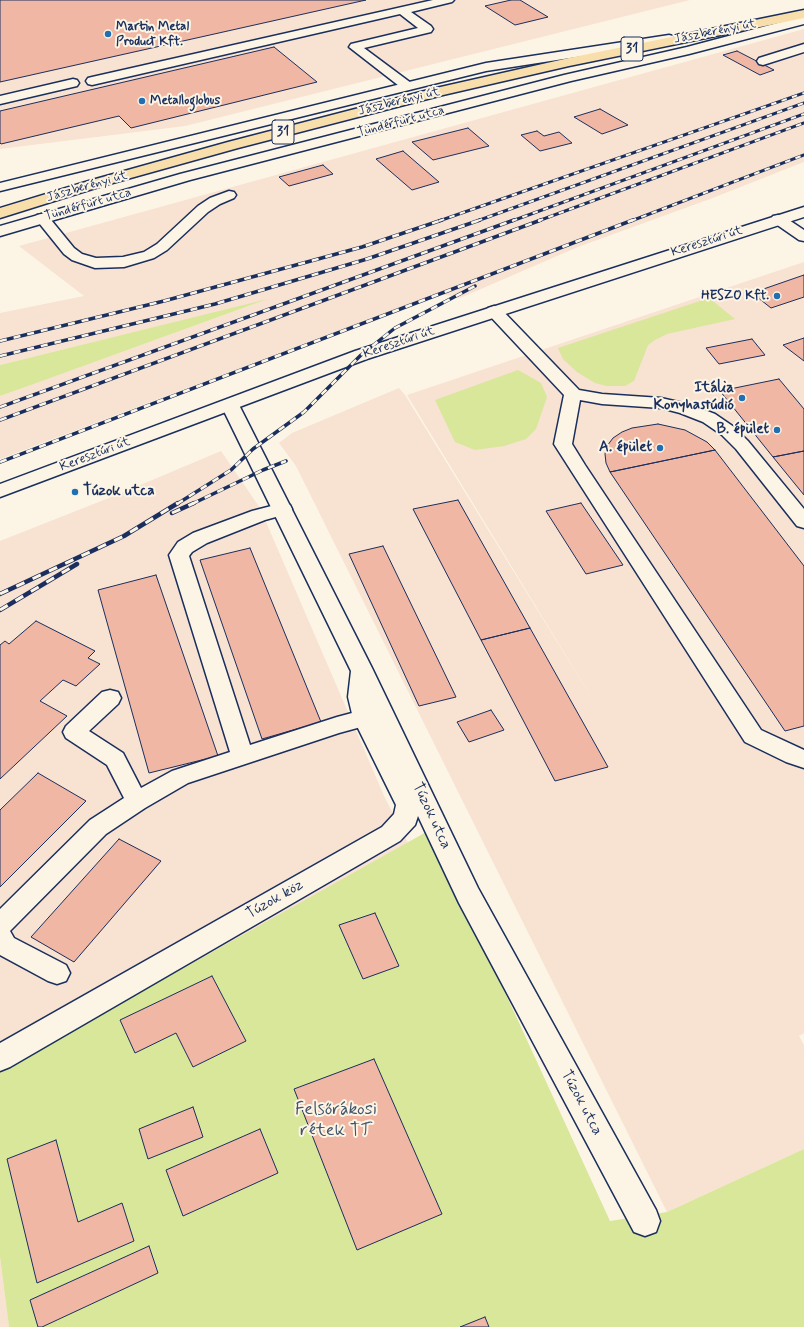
<!DOCTYPE html>
<html>
<head>
<meta charset="utf-8">
<style>
	body { margin:0 }
	canvas { display:block; background:#fcf5e5 }
</style>
</head>
<body>
<canvas width="804" height="1327"></canvas>
<script>
const ctx = document.querySelector('canvas').getContext('2d');
ctx.lineJoin = 'round';
function fill(path, color) { ctx.fillStyle = color; ctx.fill(path, 'evenodd'); }
const poly = rows => new Path2D(rows.map(r => 'M' + r).join(''));
function stroke(path, color, width, dash) { ctx.strokeStyle = color; ctx.lineWidth = width; ctx.lineCap = dash ? 'butt' : 'round'; ctx.setLineDash(dash || []); ctx.stroke(path); }
function write(font, color, halo, rows, align = 'center') {
  ctx.font = font + ' Mynerve,sans-serif'; ctx.lineWidth = 4; ctx.setLineDash([]); ctx.textBaseline = 'middle'; ctx.strokeStyle = halo; ctx.fillStyle = color; for (const [text, x, y, turn = 0] of rows) {
    ctx.save(); ctx.translate(x, y); ctx.rotate((+turn || 0) * Math.PI / 180); ctx.textAlign = isNaN(turn) ? turn : align; if (halo) ctx.strokeText(text, 0, 0); ctx.fillText(text, 0, 0); ctx.restore();
  }
}
fill(poly([
	[0,0,690,0,185,126,0,149],
	[804,29,804,162,710,199,578,247,460,298,438,293,0,459,0,396,263,301,0,365,0,313,84,296,19,246],
	[804,262,804,1033,799,1036,804,1045,804,1149,667,1212,296,466,279,443,292,433,399,388,405,395,607,723,407,395],
	[221,451,260,508,385,798,408,843,0,1071,0,541,119,494],
	[0,1257,9,1327,0,1327]
]), '#f8e2d2');
fill(poly([
	[709,298,735,319,667,334,655,340,648,345,634,381,625,386,607,386,595,383,577,372,563,359,558,348],
	[268,299,42,381,0,396,0,365],
	[518,370,541,383,547,397,536,429,526,439,504,446,475,450,455,442,435,400],
	[428,831,515,1014,610,1221,667,1212,804,1149,804,1327,9,1327,0,1257,0,1071]
]), '#d8e79a');
const building = poly([
	[0,0,366,0,0,82,0,0],
	[511,0,520,0,548,17,515,25,485,6,511,0],
	[274,47,317,82,131,128,119,116,1,144,0,143,0,111,274,47],
	[737,51,774,70,760,75,723,55,737,51],
	[600,109,628,125,602,134,574,117,600,109],
	[468,128,489,146,433,160,412,142,468,128],
	[537,131,544,136,559,132,572,143,540,151,521,135,537,131],
	[403,151,439,182,412,190,376,159,403,151],
	[323,165,333,174,289,186,279,177,323,165],
	[804,275,804,297,771,308,752,293,804,275],
	[804,338,804,361,783,345,804,338],
	[752,339,765,355,719,364,706,348,752,339],
	[779,379,804,409,804,451,773,457,720,391,779,379],
	[658,424,685,430,707,442,715,450,610,472,606,463,605,454,607,446,613,438,622,432,632,428,658,424],
	[715,450,804,566,804,726,785,731,610,472,715,450],
	[804,451,804,495,773,457,804,451],
	[458,500,530,628,481,640,413,509,458,500],
	[581,503,623,565,586,574,546,511,581,503],
	[383,546,456,697,419,706,349,554,383,546],
	[250,548,321,722,262,739,200,560,250,548],
	[156,575,218,756,149,773,98,590,156,575],
	[36,621,95,651,88,658,100,664,76,686,63,680,40,701,67,716,0,779,0,645,5,641,9,644,36,621],
	[530,628,608,767,555,781,481,640,530,628],
	[491,710,504,730,469,742,457,722,491,710],
	[38,773,86,801,0,887,0,810,38,773],
	[119,839,161,861,74,962,31,937,119,839],
	[375,913,399,966,363,979,339,925,375,913],
	[212,976,246,1041,193,1067,176,1033,135,1053,120,1020,212,976],
	[374,1059,442,1214,357,1250,294,1089,374,1059],
	[193,1107,203,1137,148,1159,139,1129,193,1107],
	[260,1129,278,1173,183,1216,166,1170,260,1129],
	[56,1140,78,1222,122,1203,134,1241,37,1283,7,1159,56,1140],
	[149,1246,158,1273,42,1327,38,1327,30,1300,149,1246],
	[485,1317,489,1327,460,1327,485,1317]
]);
fill(building, '#efb7a4');
stroke(building, '#1b2f5e', 1);
const lane = poly([
	[433,0,454,0,452,2,411,12,431,26,433,29,431,32,364,48,411,83,413,86,411,89,407,90,403,89,349,47,351,44,418,28,400,14,92,85,88,84,86,81,88,78,92,77,433,0],
	[804,44,804,52,763,65,759,64,757,61,759,58,804,44],
	[73,79,77,80,79,83,77,86,0,104,0,96,73,79],
	[229,191,234,192,236,195,234,198,220,204,208,212,167,250,154,258,124,267,95,268,72,260,64,254,35,218,37,215,42,214,47,215,74,248,82,254,96,258,123,257,144,252,157,244,198,206,210,198,229,191],
	[778,215,783,216,804,230,804,241,799,240,773,222,771,219,773,216,778,215],
	[494,306,500,308,579,390,602,394,661,398,692,405,715,414,734,427,748,441,804,509,804,528,797,526,736,449,722,435,703,422,680,413,661,408,602,404,580,400,572,444,585,465,761,730,804,750,804,768,786,762,745,742,554,444,564,395,488,314,486,311,488,308,494,306],
	[283,503,290,505,292,509,290,513,265,520,207,543,192,552,189,556,250,745,337,717,382,705,390,707,393,713,390,719,339,733,188,783,145,808,106,834,10,931,14,938,66,965,70,973,66,981,57,984,48,981,0,955,0,909,90,820,124,798,107,765,66,738,63,732,66,726,102,692,110,690,118,692,121,698,118,704,89,731,123,753,141,788,172,771,230,752,169,555,178,542,193,533,252,511,283,503]
]);
const street = poly([
	[230,400,236,401,239,405,372,668,478,888,656,1210,660,1221,656,1232,645,1236,634,1232,459,903,418,816,415,825,400,841,10,1067,0,1071,0,1043,382,827,394,814,396,805,353,718,348,697,351,671,221,405,224,401,230,400]
]);
const secondary = poly([
	[804,16,804,24,689,54,571,81,190,180,0,236,0,226,180,174,564,75,687,47,804,16],
	[669,35,673,36,675,39,673,42,486,71,0,191,0,183,486,63,669,35],
	[804,207,804,217,367,359,0,497,0,484,355,351,804,207]
]);
const primary = poly([
	[804,10,804,18,569,66,443,95,238,148,102,186,0,218,0,208,92,180,228,142,436,88,569,58,804,10]
]);
stroke(lane, '#1b2f5e', 3);
stroke(street, '#1b2f5e', 3);
stroke(secondary, '#1b2f5e', 3);
stroke(primary, '#1b2f5e', 3);
fill(lane, '#fcf5e5');
fill(street, '#fcf5e5');
fill(secondary, '#fcf5e5');
fill(primary, '#f8deab');
const railFar2 = poly([
	[439,221,804,93],
	[477,221,804,103],
	[512,221,804,114],
	[538,221,804,123],
	[631,221,804,155]
]);
const railFar1 = poly([
	[0,341,164,301,362,247,442,220],
	[0,356,215,304,367,259,480,220],
	[0,407,514,220],
	[0,420,541,220],
	[0,462,633,220],
	[177,504,231,470,253,449,304,412,361,355,395,328,475,286],
	[192,504,263,470,286,461]
]);
const rail = poly([
	[172,513,194,503],
	[0,594,124,536,178,503],
	[0,610,77,564]
]);
stroke(railFar2, '#1b2f5e', 3);
stroke(railFar1, '#1b2f5e', 3.5);
stroke(rail, '#1b2f5e', 4.5);
stroke(railFar2, '#fcf5e5', 2, [5.5]);
stroke(railFar1, '#fcf5e5', 2.5, [7]);
stroke(rail, '#fcf5e5', 3, [9]);
for (const [x, y, r, color] of [
	[108,34,4,"#1f6fb2"],
	[142,101,4,"#1f6fb2"],
	[777,296,4,"#1f6fb2"],
	[742,398,4,"#1f6fb2"],
	[777,430,4,"#1f6fb2"],
	[660,448,4,"#1f6fb2"],
	[75,492,4,"#1f6fb2"]
]) { const dot = new Path2D(); dot.arc(x, y, r, 0, 2 * Math.PI); ctx.fillStyle = color; ctx.fill(dot); stroke(dot, '#fcf5e5', 1.5); }
write('bold 13px', '#1b2f5e', '#fcf5e5', [
	["Martin Metal",116,27],
	["Product Kft.",116,42],
	["Metalloglobus",150,101],
	["HESZO Kft.",769,296,"right"]
], 'left');
write('13px', '#1b2f5e', '#fcf5e5', [
	["Jászberényi út",715,32,-11],
	["Jászberényi út",399,102,-14],
	["Tündérfürt utca",401,122,-15],
	["Jászberényi út",87,187,-16],
	["Tündérfürt utca",88,205,-16],
	["Keresztúri út",707,242,-18],
	["Keresztúri út",399,343,-19],
	["Keresztúri út",95,455,-21]
]);
for (const [x, y, w] of [
	[632,49,22],
	[283,132,22]
]) { const box = new Path2D(); box.roundRect(x - w / 2, y - 12, w, 24, 3); ctx.fillStyle = '#fcf5e5'; ctx.fill(box); stroke(box, '#1b2f5e', 1); }
write('bold 14px', '#1b2f5e', null, [
	["31",632,49],
	["31",283,132]
]);
write('bold 15px', '#1b2f5e', '#fcf5e5', [
	["Itália",734,389],
	["Konyhastúdió",734,406],
	["B. épület",769,430],
	["A. épület",652,448],
	["Túzok utca",83,492,"left"]
], 'right');
write('15px', '#1b2f5e', '#fcf5e5', [
	["Túzok utca",431,816,65],
	["Túzok köz",275,900,-30],
	["Túzok utca",581,1103,62]
]);
write('18px', '#41546a', '#fcf5e5', [
	["Felsőrákosi",336,1110],
	["rétek TT",336,1131]
]);
</script>
</body>
</html>
